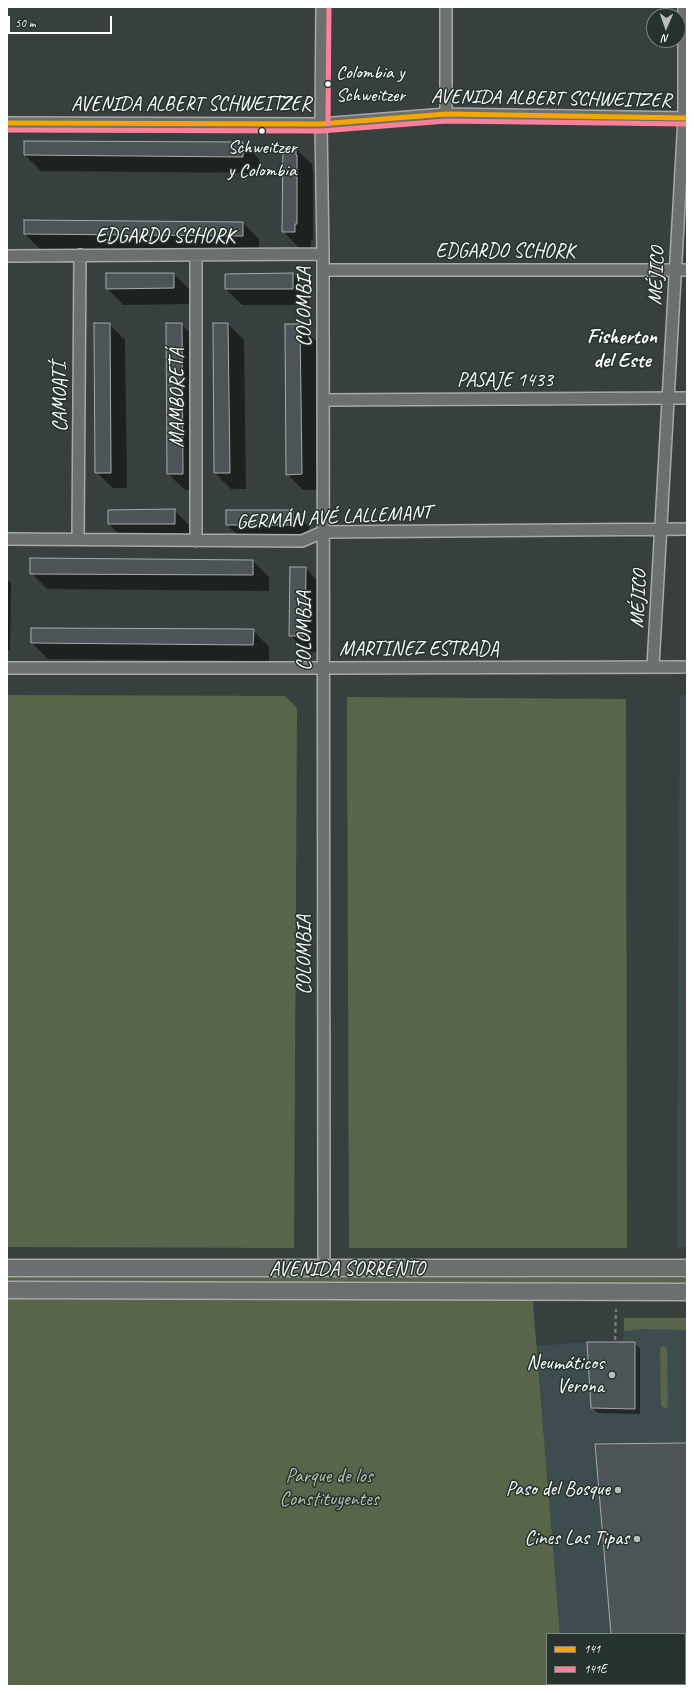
<!DOCTYPE html>
<html>
<head>
<meta charset="utf-8">
<style>
	body { margin:0 }
	#map { position:relative; width:694px; height:1693px; overflow:hidden; background:#38403f; font-family:Caveat,sans-serif }
	canvas { display:block }
	.frame { position:absolute; inset:0; border:8px solid #fff; pointer-events:none }
	.legend { position:absolute; left:546px; top:1633px; width:140px; height:52px; box-sizing:border-box; background:#26332d; border:1px solid #7d8581; margin:0; padding:5px 7px; list-style:none; font-size:12px; color:#fff }
	.legend li { display:flex; align-items:center; gap:8px; height:20px }
	.legend b { width:20px; border:1px solid #7d8581 }
	.north { position:absolute; left:646px; top:8px; width:40px; height:40px; box-sizing:border-box; background:#26332d; border:1px solid #7d8581; border-radius:50%; rotate:182deg; font-size:11px; font-weight:700; line-height:16px; text-align:center; color:#fff }
	.north::after { content:''; display:block; margin:auto; width:14px; height:18px; background:#b9bcbc; clip-path:polygon(50% 0,100% 100%,50% 72%,0 100%) }
	.scale { position:absolute; left:8px; top:16px; width:104px; height:18px; box-sizing:border-box; border:2px solid #fff; border-top:0; padding-left:5px; font-size:12px; line-height:14px; white-space:nowrap; color:#fff; -webkit-text-stroke:3px #26332d; paint-order:stroke }
</style>
</head>
<body>
<div id="map">
<canvas width="694" height="1693"></canvas>
<div class="frame"></div>
<ul class="legend">
<li><b style="height:5px;background:#f7a600"></b>141</li>
<li><b style="height:5px;background:#ff8098"></b>141E</li>
</ul>
<div class="north">N</div>
<div class="scale">50 m</div>
</div>
<script>
const ctx = document.querySelector('canvas').getContext('2d');
ctx.lineJoin = 'round';
function fill(path, color) { ctx.fillStyle = color; ctx.fill(path, 'evenodd'); }
const poly = rows => new Path2D(rows.map(r => 'M' + r).join(''));
function stroke(path, color, width, dash) { ctx.strokeStyle = color; ctx.lineWidth = width; ctx.lineCap = dash ? 'butt' : 'round'; ctx.setLineDash(dash || []); ctx.stroke(path); }
function write(font, color, halo, rows, align = 'center') {
  ctx.font = font + ' Caveat,sans-serif'; ctx.lineWidth = 3; ctx.setLineDash([]); ctx.textBaseline = 'middle'; ctx.strokeStyle = halo; ctx.fillStyle = color; for (const [text, x, y, turn = 0] of rows) {
    ctx.save(); ctx.translate(x, y); ctx.rotate((+turn || 0) * Math.PI / 180); ctx.textAlign = isNaN(turn) ? turn : align; if (halo) ctx.strokeText(text, 0, 0); ctx.fillText(text, 0, 0); ctx.restore();
  }
}
fill(poly([
	[680,695,687,695,687,1247,677,1247],
	[624,1318,687,1318,687,1686,564,1686,563,1684,685,1684,685,1634,560,1634,537,1346,587,1342,623,1343]
]), '#3d4c4f');
fill(poly([
	[7,695,285,696,297,708,294,1248,7,1247],
	[347,697,626,699,627,1248,349,1248],
	[7,1277,687,1278,687,1283,7,1282],
	[7,1290,532,1291,560,1634,547,1634,547,1684,563,1684,564,1686,7,1686],
	[624,1318,687,1318,687,1330,642,1329,624,1331],
	[663,1346,667,1348,668,1406,665,1409,661,1406,660,1348]
]), '#59654a');
fill(poly([
	[243,143,259,159,259,173,41,171,25,155],
	[295,148,312,164,313,173,313,240,311,240,311,248,299,248,283,231],
	[243,223,259,239,259,251,41,250,25,234],
	[174,274,190,290,190,304,123,305,107,288],
	[292,274,309,291,309,305,242,305,226,289],
	[109,324,125,340,127,488,113,488,96,472],
	[181,324,197,340,199,490,185,490,168,474],
	[228,324,244,340,246,489,231,489,215,473],
	[286,325,300,325,316,341,318,490,303,490,287,474],
	[174,510,190,526,190,540,125,540,109,524,109,511],
	[293,511,309,527,309,540,244,541,227,525],
	[253,561,269,577,269,591,47,589,31,573],
	[305,568,322,585,320,652,306,652,290,635],
	[7,579,11,583,10,650,7,650],
	[32,629,253,630,269,647,269,661,48,659,32,643],
	[635,1343,640,1349,640,1414,598,1413,592,1408],
	[687,1444,687,1643,685,1643,685,1634,613,1634]
]), '#0007');
const building = poly([
	[24,141,243,142,243,157,24,155,24,141],
	[283,147,296,147,296,155,297,155,297,224,295,224,295,232,282,232,283,147],
	[24,220,243,222,243,236,24,234,24,220],
	[106,273,174,273,174,288,106,289,106,273],
	[293,273,293,289,225,289,225,274,293,273],
	[94,323,110,323,111,473,95,473,94,323],
	[166,323,182,323,183,474,167,474,166,323],
	[213,323,228,323,230,473,214,473,213,323],
	[285,324,300,324,302,474,286,475,285,324],
	[175,509,175,524,108,524,108,510,175,509],
	[226,510,293,510,293,525,226,525,226,510],
	[30,558,253,560,253,575,30,574,30,558],
	[290,567,306,567,305,636,289,636,290,567],
	[31,628,254,629,253,645,31,643,31,628],
	[587,1342,635,1342,635,1409,591,1408,587,1342],
	[687,1443,687,1634,611,1634,595,1444,687,1443]
]);
fill(building, '#4d5457');
stroke(building, '#a5a9a9', 1);
const street = poly([
	[322,7,321,124,323,254,324,1256],
	[446,114,446,7],
	[7,123,321,124,446,114,687,118],
	[196,255,196,541],
	[7,256,323,254],
	[323,270,687,270],
	[323,400,687,398],
	[7,539,302,541,323,532,687,529],
	[78,539,80,255],
	[653,666,684,118,684,7],
	[7,668,323,668,687,667]
]);
const secondary = poly([
	[7,1268,687,1268],
	[7,1290,687,1292]
]);
stroke(street, '#a5a9a9', 14);
stroke(secondary, '#a5a9a9', 19);
stroke(poly([
	[615,1340,616,1309]
]), '#757877', 2.5, [4, 3]);
stroke(street, '#6b706e', 11);
stroke(secondary, '#6b706e', 16);
stroke(poly([
	[7,123,321,124,446,114,687,118]
]), '#f7a600', 5);
stroke(poly([
	[328,124,329,7],
	[7,130,321,131,446,121,687,124]
]), '#ff8098', 5);
for (const [x, y, r, color] of [
	[328,84,3.5,"#fff"],
	[262,131,3.5,"#fff"],
	[612,1375,4,"#b9bcbc"],
	[618,1490,4,"#b9bcbc"],
	[637,1539,4,"#b9bcbc"]
]) { const dot = new Path2D(); dot.arc(x, y, r, 0, 2 * Math.PI); ctx.fillStyle = color; ctx.fill(dot); stroke(dot, '#26332d', 1.5); }
write('19px', '#fff', '#26332d', [
	["Colombia y",336,73],
	["Schweitzer",336,96],
	["Schweitzer",262,148,"center"],
	["y Colombia",262,171,"center"]
], 'left');
write('20px', '#fff', '#26332d', [
	["AVENIDA ALBERT SCHWEITZER",551,99,1],
	["AVENIDA ALBERT SCHWEITZER",191,105],
	["EDGARDO SCHORK",165,237],
	["EDGARDO SCHORK",505,252],
	["MÉJICO",657,276,-87],
	["COLOMBIA",305,307,-90],
	["PASAJE 1433",505,381],
	["CAMOATÍ",61,397,-90],
	["MAMBORETÁ",178,398,-90],
	["GERMÁN AVÉ LALLEMANT",334,518,-3],
	["MÉJICO",639,599,-87],
	["COLOMBIA",305,631,-90],
	["MARTINEZ ESTRADA",419,650],
	["COLOMBIA",305,955,-90],
	["AVENIDA SORRENTO",347,1270]
]);
write('20px', '#fff', '#26332d', [
	["Neumáticos",604,1364],
	["Verona",604,1387],
	["Paso del Bosque",610,1490],
	["Cines Las Tipas",629,1539]
], 'right');
write('20px', '#b7bcae', '#26332d', [
	["Parque de los",329,1477],
	["Constituyentes",329,1500]
]);
write('bold 21px', '#fff', '#26332d', [
	["Fisherton",622,337],
	["del Este",622,361]
]);
</script>
</body>
</html>
